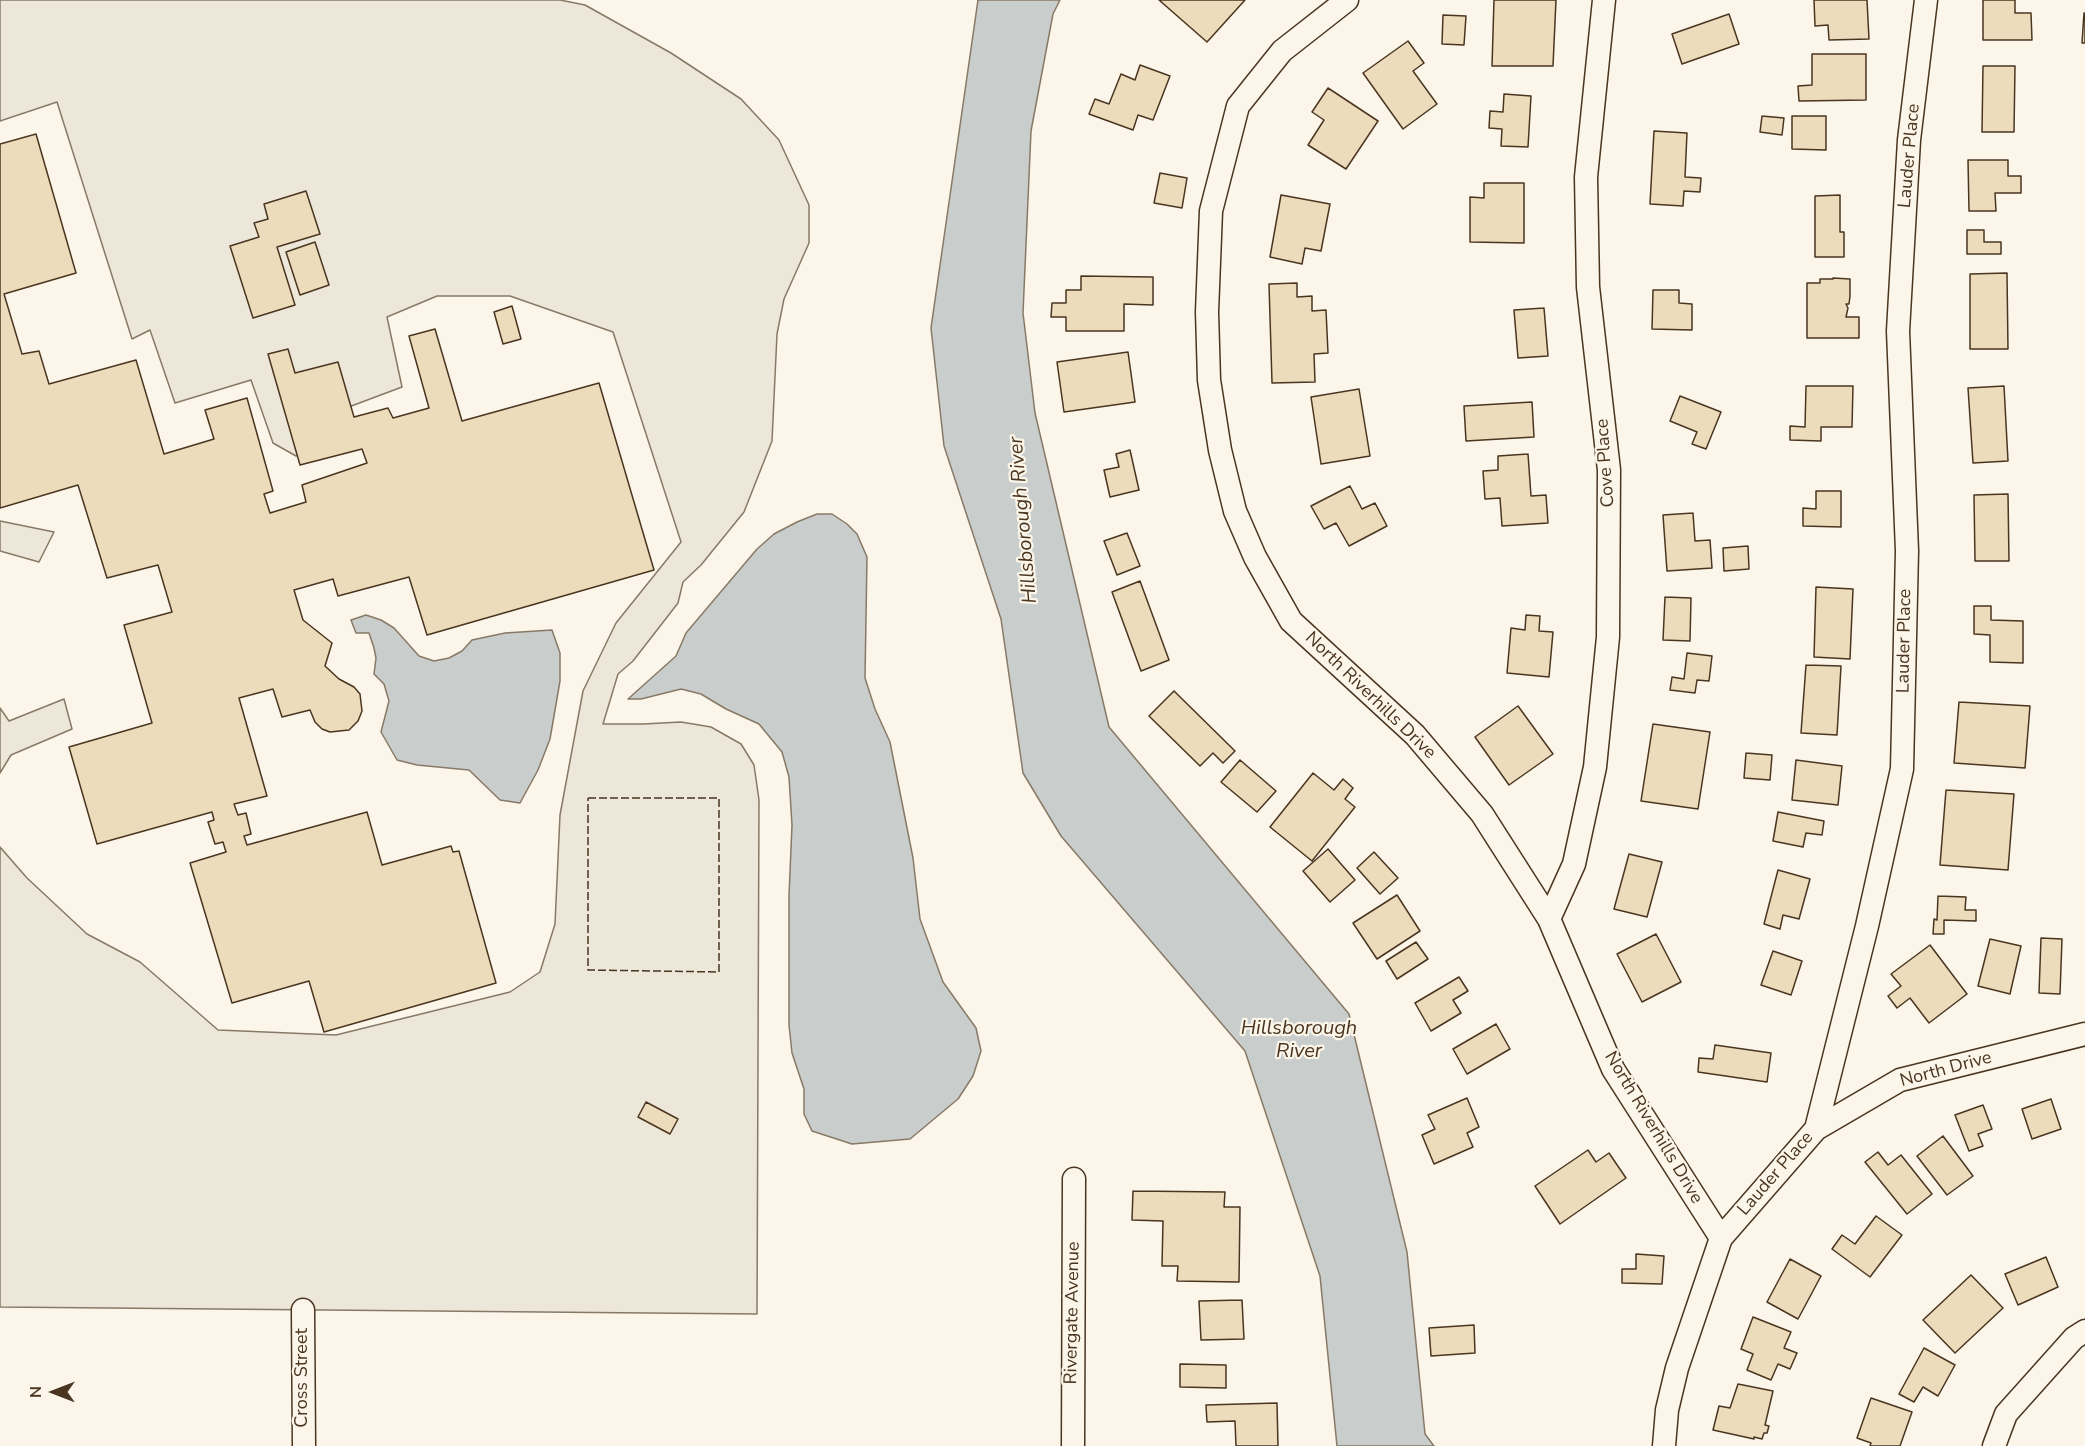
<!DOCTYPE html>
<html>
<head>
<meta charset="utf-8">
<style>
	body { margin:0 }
	#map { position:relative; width:2085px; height:1446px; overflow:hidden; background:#fbf6e9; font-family:"Nunito Sans",sans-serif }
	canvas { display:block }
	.north { position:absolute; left:24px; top:1362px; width:60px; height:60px; -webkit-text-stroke:4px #fbf6e9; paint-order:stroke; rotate:270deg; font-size:16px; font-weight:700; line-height:24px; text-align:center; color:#4a3520 }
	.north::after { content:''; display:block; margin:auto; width:21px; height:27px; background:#4a3520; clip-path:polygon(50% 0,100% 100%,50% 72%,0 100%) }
</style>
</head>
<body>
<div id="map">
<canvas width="2085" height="1446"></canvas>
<div class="north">N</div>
</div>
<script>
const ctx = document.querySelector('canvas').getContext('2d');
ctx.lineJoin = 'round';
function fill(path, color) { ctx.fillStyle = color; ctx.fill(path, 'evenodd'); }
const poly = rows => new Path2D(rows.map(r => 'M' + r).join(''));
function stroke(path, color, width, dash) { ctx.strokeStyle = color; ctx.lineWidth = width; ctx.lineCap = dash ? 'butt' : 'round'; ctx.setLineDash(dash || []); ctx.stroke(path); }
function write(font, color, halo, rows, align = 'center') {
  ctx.font = font + ' "Nunito Sans",sans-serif'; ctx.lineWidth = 4.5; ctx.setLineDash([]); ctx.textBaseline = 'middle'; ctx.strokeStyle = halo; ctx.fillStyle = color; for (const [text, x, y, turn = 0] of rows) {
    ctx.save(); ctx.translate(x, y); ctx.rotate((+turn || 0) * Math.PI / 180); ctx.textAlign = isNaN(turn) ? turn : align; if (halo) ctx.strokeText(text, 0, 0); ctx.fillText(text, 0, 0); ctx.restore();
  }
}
const parking = poly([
	[0,0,560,0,585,5,671,53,741,99,779,140,809,205,809,243,784,299,777,334,772,441,744,512,701,565,683,582,678,603,633,661,618,674,603,724,643,724,681,722,711,727,741,744,754,765,759,800,757,1314,0,1307,0,847,27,878,87,934,140,962,218,1030,336,1035,510,992,540,972,555,924,560,815,583,691,616,623,681,542,613,332,510,296,437,296,387,317,402,387,346,408,339,438,296,456,273,443,251,380,175,403,150,330,132,339,57,102,0,121,0,0],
	[0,521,54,532,39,562,0,551,0,521],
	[64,699,72,729,11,755,0,773,0,708,9,721,64,699]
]);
fill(parking, '#ede7d9');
stroke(parking, '#887966', 1.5);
const water = poly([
	[978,0,1060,0,1053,14,1031,131,1023,313,1035,413,1109,727,1349,1014,1407,1252,1425,1434,1434,1446,1337,1446,1320,1276,1245,1051,1061,836,1023,773,1001,619,944,446,931,328,978,0],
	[817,514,832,514,847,524,857,534,867,557,865,678,875,709,890,742,913,858,920,919,943,982,976,1028,981,1051,973,1076,958,1099,910,1139,852,1144,812,1131,804,1114,804,1089,792,1053,789,1025,789,896,792,825,789,777,782,752,759,724,726,709,701,694,681,689,641,699,628,699,676,656,686,633,757,549,774,534,797,522,817,514],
	[366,615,381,620,394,628,419,656,434,661,449,658,462,651,472,640,505,633,552,630,560,653,560,681,550,739,538,770,520,803,500,800,469,770,417,765,397,760,381,732,389,701,384,684,374,674,376,658,374,648,369,633,356,633,351,620,366,615]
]);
fill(water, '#c9cecd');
stroke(water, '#887966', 1.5);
const building = poly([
	[1159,0,1245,0,1207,42,1159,0],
	[1494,0,1556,0,1553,66,1492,66,1494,0],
	[1814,0,1867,0,1869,39,1829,40,1828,25,1815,26,1814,0],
	[1983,0,2015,0,2015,13,2031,13,2032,40,1983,40,1983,0],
	[2084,13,2085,13,2085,43,2082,43,2084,13],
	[1729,14,1739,44,1682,64,1672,34,1729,14],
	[1443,15,1466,16,1464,45,1442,44,1443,15],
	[1408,41,1424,63,1413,71,1437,104,1403,129,1363,73,1408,41],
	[1812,54,1866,54,1866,100,1799,101,1798,86,1812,85,1812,54],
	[1140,65,1170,76,1153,120,1138,115,1133,130,1089,114,1095,99,1109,104,1121,74,1135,80,1140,65],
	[1983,66,2015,66,2014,132,1982,132,1983,66],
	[1328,88,1378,121,1346,169,1308,145,1324,120,1312,112,1328,88],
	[1504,94,1531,96,1528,147,1501,146,1502,129,1489,128,1490,111,1503,112,1504,94],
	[1762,116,1784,118,1782,135,1760,132,1762,116],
	[1792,116,1826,116,1826,150,1792,149,1792,116],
	[1654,131,1687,133,1685,177,1701,178,1700,192,1684,191,1683,206,1650,204,1654,131],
	[36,134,76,273,4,294,22,354,39,351,49,384,136,360,164,454,214,439,205,410,247,398,273,491,264,494,270,513,306,502,302,485,367,463,362,449,300,465,268,354,288,349,295,373,338,362,354,417,388,408,393,418,429,408,409,336,435,329,462,421,599,383,654,570,427,635,409,577,338,596,333,579,294,590,303,620,332,643,325,666,339,679,354,687,360,694,362,711,358,721,349,730,330,732,322,729,315,722,310,710,282,717,273,689,239,698,267,796,234,804,238,815,246,813,251,834,244,836,247,845,367,812,382,865,451,846,453,852,459,851,496,983,324,1032,309,981,232,1003,190,863,226,852,223,842,215,844,208,822,214,820,212,812,97,844,69,747,152,723,124,625,172,612,158,565,107,578,78,485,0,508,0,144,36,134],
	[1968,160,2008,160,2008,176,2021,176,2021,193,1995,193,1996,211,1969,211,1968,160],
	[1160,173,1187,178,1182,208,1154,203,1160,173],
	[1484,183,1524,183,1524,243,1470,242,1470,197,1484,198,1484,183],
	[306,191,320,234,277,247,295,305,253,318,230,246,259,237,254,223,268,219,264,204,306,191],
	[1281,195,1330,204,1321,251,1305,248,1302,264,1270,257,1281,195],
	[1840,195,1840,232,1844,232,1844,257,1815,257,1815,196,1840,195],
	[1967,230,1984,230,1984,242,2001,242,2001,254,1967,254,1967,230],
	[315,242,329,285,300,295,286,252,315,242],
	[2007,273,2008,349,1970,349,1970,274,2007,273],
	[1081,276,1153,277,1153,305,1124,304,1124,331,1066,331,1066,317,1051,317,1052,303,1066,303,1066,290,1081,290,1081,276],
	[1833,278,1850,279,1850,296,1849,304,1846,304,1848,308,1846,317,1859,317,1859,338,1807,338,1807,283,1820,283,1820,279,1833,279,1833,278],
	[1297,283,1297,297,1312,296,1312,311,1326,310,1328,353,1314,354,1315,382,1272,383,1269,284,1297,283],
	[1653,290,1679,290,1679,303,1692,304,1692,330,1652,329,1653,290],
	[512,306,521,339,503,344,494,312,512,306],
	[1544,308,1548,356,1518,358,1514,310,1544,308],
	[1128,352,1135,402,1064,412,1057,362,1128,352],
	[1806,386,1853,386,1852,427,1821,427,1821,441,1790,440,1790,426,1805,427,1806,386],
	[2004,386,2008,461,1973,463,1968,388,2004,386],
	[1359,389,1370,456,1321,464,1311,397,1359,389],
	[1680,396,1721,412,1706,449,1692,444,1697,432,1670,421,1680,396],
	[1532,402,1534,437,1466,441,1464,406,1532,402],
	[1130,450,1139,490,1110,497,1104,470,1119,467,1116,454,1130,450],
	[1528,454,1531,496,1546,495,1548,523,1502,526,1500,498,1485,499,1483,471,1498,470,1498,456,1528,454],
	[1350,486,1362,509,1375,503,1387,526,1349,546,1336,523,1324,529,1311,506,1350,486],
	[1816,491,1841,491,1841,527,1803,526,1803,508,1816,509,1816,491],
	[2008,494,2009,561,1975,561,1974,495,2008,494],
	[1693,513,1695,541,1710,540,1712,568,1667,571,1663,515,1693,513],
	[1127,533,1140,566,1117,575,1104,541,1127,533],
	[1748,546,1749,569,1724,571,1723,548,1748,546],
	[1140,581,1169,660,1141,671,1112,592,1140,581],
	[1816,587,1853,589,1850,659,1814,657,1816,587],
	[1665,597,1691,598,1690,641,1663,640,1665,597],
	[1974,606,1991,606,1991,620,2023,621,2023,663,1990,662,1990,635,1974,634,1974,606],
	[1526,615,1540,616,1539,631,1553,632,1549,677,1507,673,1511,628,1525,630,1526,615],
	[1687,653,1712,656,1709,681,1697,680,1695,693,1670,690,1672,677,1684,679,1687,653],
	[1806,665,1841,666,1837,735,1801,733,1806,665],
	[1174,691,1235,751,1223,763,1213,753,1200,766,1149,716,1174,691],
	[1959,702,2030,706,2025,768,1954,763,1959,702],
	[1518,706,1553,754,1509,785,1475,737,1518,706],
	[1653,724,1710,732,1698,809,1641,801,1653,724],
	[1746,753,1772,755,1770,780,1744,778,1746,753],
	[1240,760,1276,791,1257,812,1221,782,1240,760],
	[1796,760,1842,766,1838,805,1792,800,1796,760],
	[1313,773,1334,790,1343,779,1353,788,1345,799,1355,807,1312,861,1270,827,1313,773],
	[1946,790,2014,794,2008,870,1940,865,1946,790],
	[1778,812,1824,821,1822,835,1806,833,1803,847,1773,841,1778,812],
	[1328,849,1355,880,1330,902,1303,871,1328,849],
	[1374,852,1398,878,1380,894,1357,868,1374,852],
	[1629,854,1662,862,1647,917,1614,909,1629,854],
	[1778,870,1810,879,1799,919,1783,915,1780,929,1764,924,1778,870],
	[1397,895,1420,931,1377,959,1353,923,1397,895],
	[1938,896,1966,897,1965,910,1976,910,1976,921,1944,920,1944,934,1933,934,1934,919,1937,920,1938,896],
	[1656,934,1681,982,1642,1002,1617,954,1656,934],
	[2041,938,2062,939,2060,994,2039,993,2041,938],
	[1990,939,2021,946,2010,994,1978,986,1990,939],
	[1416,942,1428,959,1397,979,1386,961,1416,942],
	[1930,945,1967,994,1929,1023,1910,998,1897,1008,1888,996,1901,986,1891,974,1930,945],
	[1773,951,1802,961,1791,995,1761,985,1773,951],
	[1459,977,1468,991,1453,1000,1461,1013,1431,1031,1415,1003,1459,977],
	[1496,1024,1510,1049,1467,1074,1453,1049,1496,1024],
	[1715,1045,1771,1053,1767,1082,1698,1072,1699,1058,1713,1059,1715,1045],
	[1467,1098,1479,1127,1467,1133,1473,1147,1434,1164,1422,1135,1435,1129,1428,1115,1467,1098],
	[2051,1099,2061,1129,2032,1139,2022,1109,2051,1099],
	[646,1102,678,1119,670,1134,638,1117,646,1102],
	[1983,1105,1992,1129,1978,1134,1983,1146,1969,1151,1955,1115,1983,1105],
	[1943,1136,1973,1176,1947,1195,1917,1156,1943,1136],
	[1588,1150,1596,1162,1609,1153,1626,1178,1560,1224,1535,1186,1588,1150],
	[1878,1152,1888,1165,1901,1155,1932,1194,1907,1214,1865,1162,1878,1152],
	[1133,1191,1225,1192,1224,1207,1240,1207,1239,1282,1177,1281,1178,1266,1162,1266,1163,1221,1132,1220,1133,1191],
	[1876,1216,1902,1235,1870,1277,1832,1249,1842,1235,1855,1244,1876,1216],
	[1636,1254,1664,1256,1662,1284,1622,1283,1622,1269,1636,1269,1636,1254],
	[2046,1257,2058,1287,2018,1305,2005,1274,2046,1257],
	[1790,1259,1821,1276,1798,1319,1767,1302,1790,1259],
	[1971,1275,2003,1308,1955,1353,1923,1320,1971,1275],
	[1242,1300,1244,1339,1201,1340,1199,1301,1242,1300],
	[1753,1317,1791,1332,1784,1348,1797,1353,1790,1369,1778,1364,1771,1380,1747,1370,1753,1354,1741,1349,1753,1317],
	[1474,1325,1475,1353,1431,1356,1429,1328,1474,1325],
	[1924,1348,1955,1365,1938,1396,1923,1387,1914,1402,1899,1394,1924,1348],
	[1180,1364,1226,1365,1226,1388,1180,1387,1180,1364],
	[1738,1384,1773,1391,1765,1425,1769,1426,1767,1433,1764,1433,1762,1439,1754,1437,1754,1439,1713,1430,1719,1406,1730,1408,1738,1384],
	[1871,1398,1912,1412,1900,1446,1870,1446,1871,1443,1857,1438,1871,1398],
	[1277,1403,1278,1446,1236,1446,1235,1421,1207,1422,1206,1405,1277,1403]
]);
fill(building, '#ecdcbc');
stroke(building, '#4a3520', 1.5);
const minor = poly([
	[1347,0,1282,51,1238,106,1211,211,1207,312,1209,380,1220,450,1235,511,1255,557,1291,621,1415,735,1482,814,1549,919,1613,1069,1721,1238,1677,1368,1667,1410,1664,1446],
	[1549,919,1574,864,1595,767,1608,637,1609,470,1588,287,1586,177,1604,0],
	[1816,1129,1900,1080,2085,1034],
	[1721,1238,1816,1129,1867,926,1902,769,1907,551,1898,331,1909,140,1926,0],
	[303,1310,304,1446],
	[1073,1446,1074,1179],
	[1994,1446,2006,1414,2074,1338,2085,1331]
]);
stroke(minor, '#4a3520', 25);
stroke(minor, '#fbf6e9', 22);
stroke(poly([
	[588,798,719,798,719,972,588,970,588,798]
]), '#4a3520', 1.5, [8, 3]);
write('18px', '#4a3520', '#fbf6e9', [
	["Lauder Place",1910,156,-85],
	["Cove Place",1606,463,-94],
	["Lauder Place",1905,641,-89],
	["North Riverhills Drive",1370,696,44],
	["North Drive",1946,1070,-15],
	["North Riverhills Drive",1653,1128,59],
	["Lauder Place",1776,1174,-49],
	["Rivergate Avenue",1073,1313,-89],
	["Cross Street",303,1378,-90]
]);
write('italic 20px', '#4a3520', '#fbf6e9', [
	["Hillsborough River",1024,520,-95],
	["Hillsborough",1299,1029],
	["River",1299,1052]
]);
</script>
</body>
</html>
